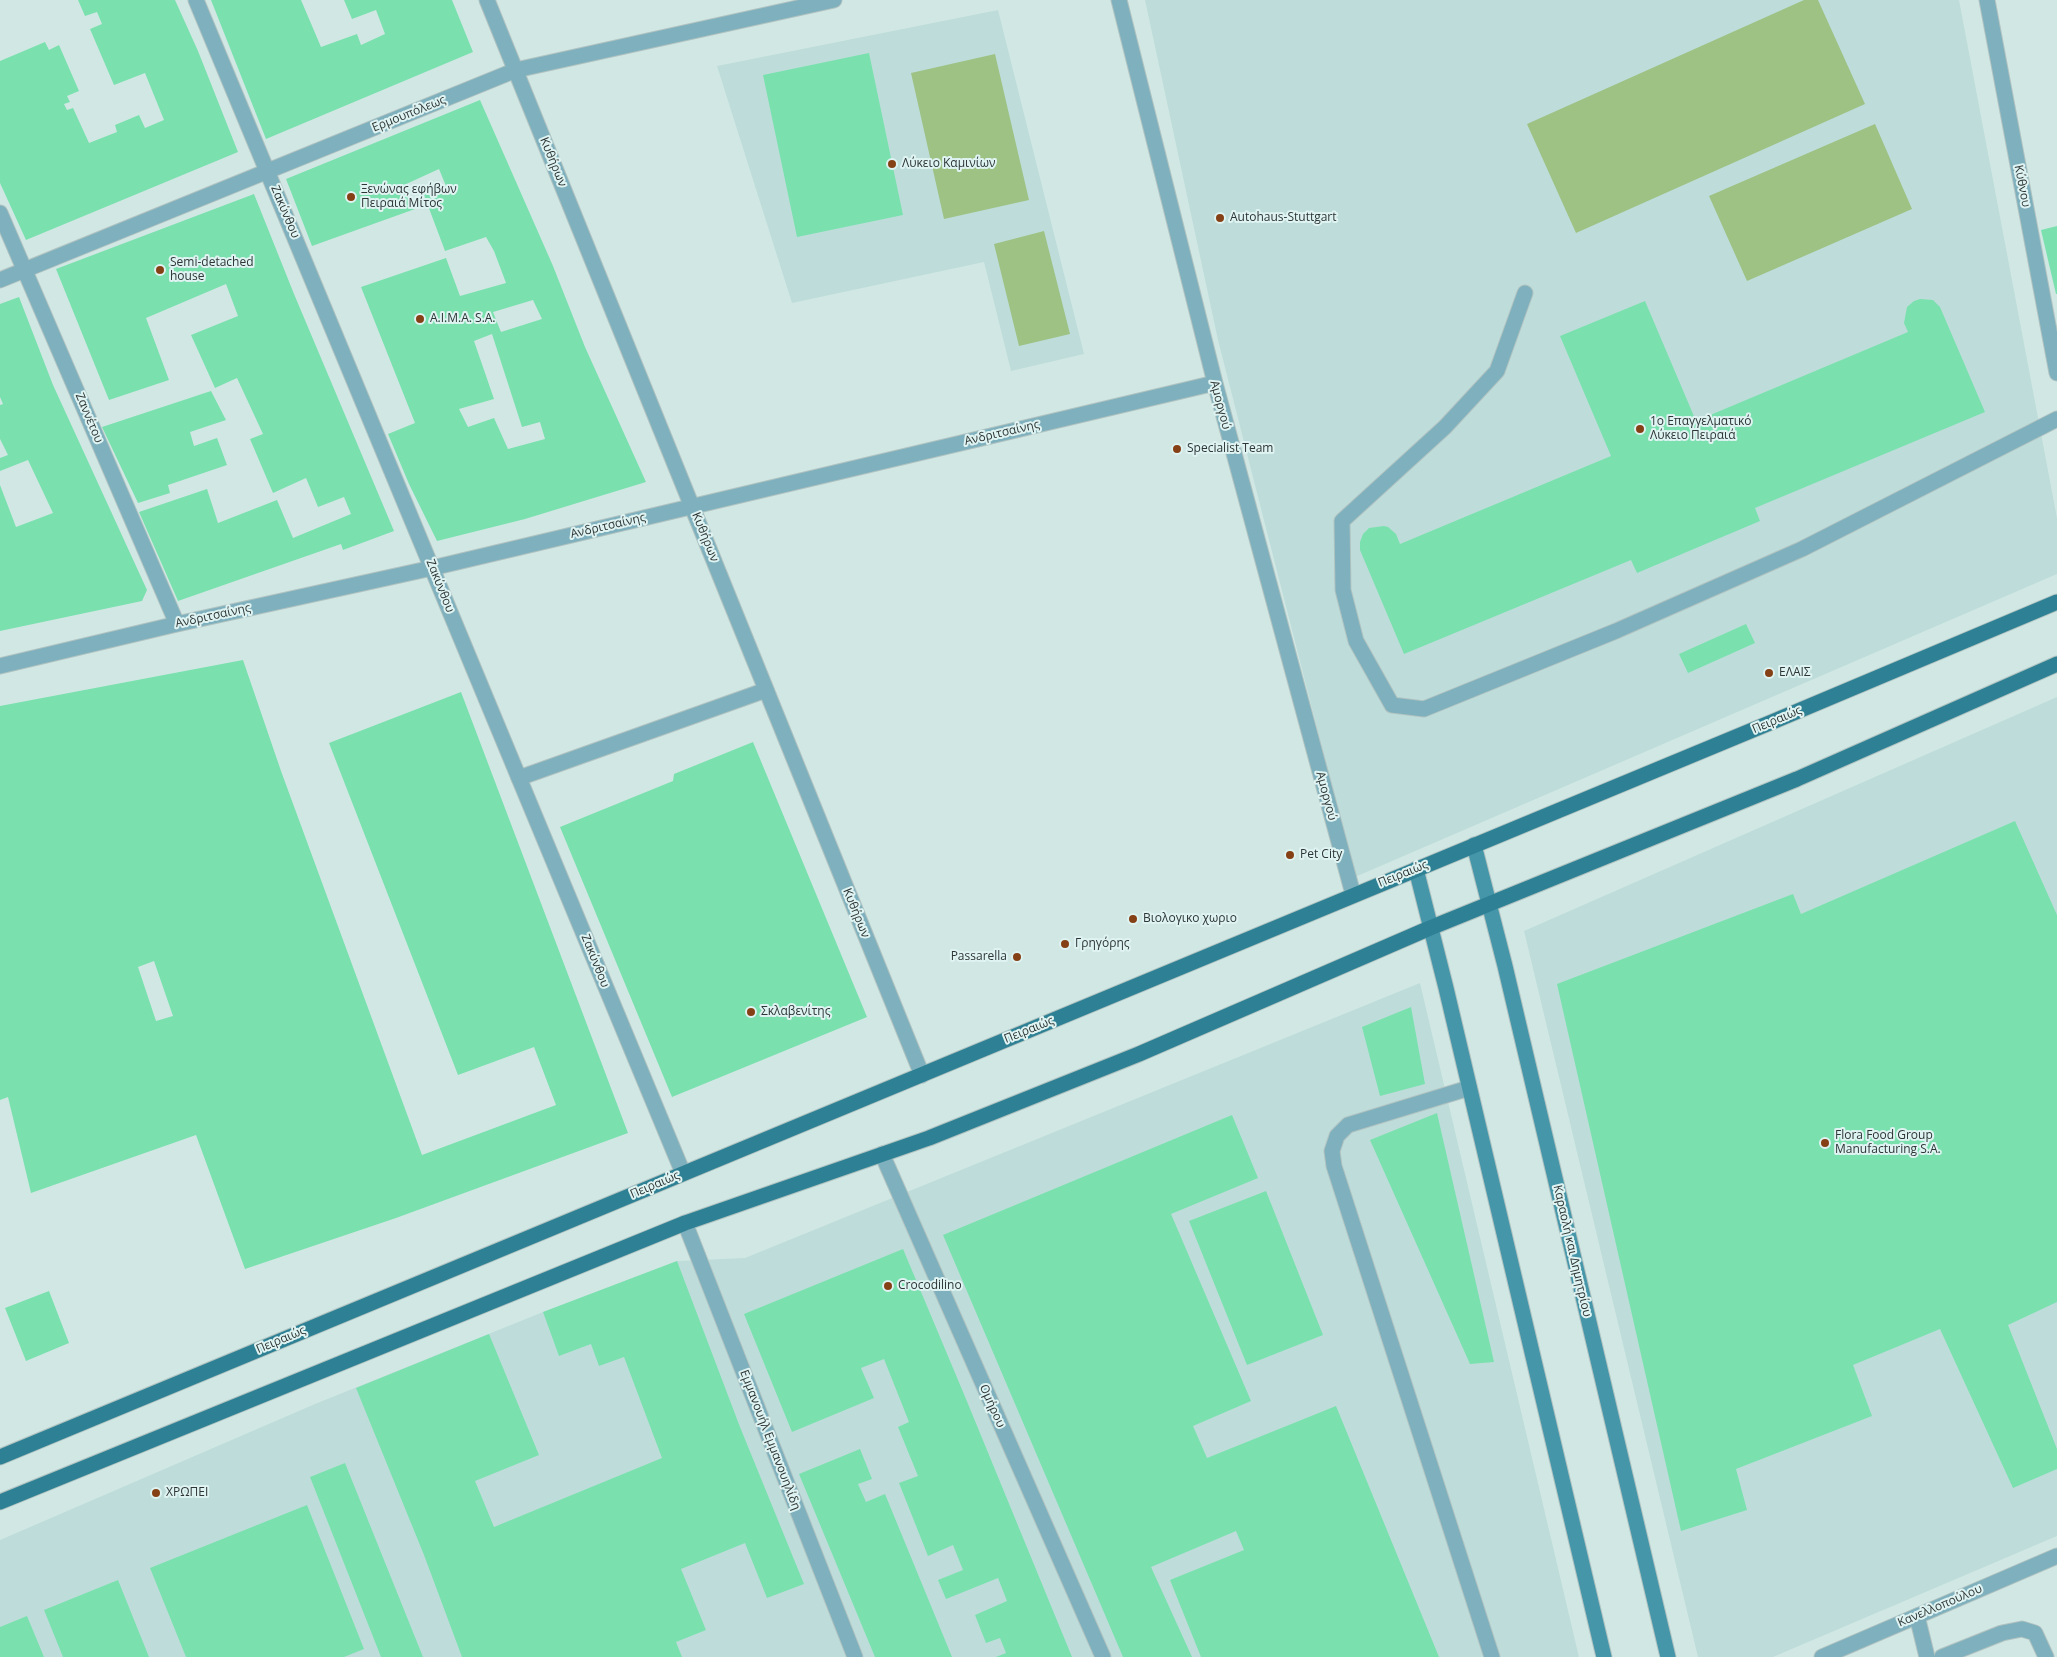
<!DOCTYPE html>
<html>
<head>
<meta charset="utf-8">
<style>
	body { margin:0 }
	canvas { display:block; background:#d1e7e4 }
</style>
</head>
<body>
<canvas width="2057" height="1657"></canvas>
<script>
const ctx = document.querySelector('canvas').getContext('2d');
ctx.lineJoin = 'round';
function fill(path, color) { ctx.fillStyle = color; ctx.fill(path, 'evenodd'); }
const poly = rows => new Path2D(rows.map(r => 'M' + r).join(''));
function stroke(path, color, width, dash) { ctx.strokeStyle = color; ctx.lineWidth = width; ctx.lineCap = dash ? 'butt' : 'round'; ctx.setLineDash(dash || []); ctx.stroke(path); }
function write(font, color, halo, rows, align = 'center') {
  ctx.font = font + ' "Open Sans",sans-serif'; ctx.lineWidth = 4; ctx.setLineDash([]); ctx.textBaseline = 'middle'; ctx.strokeStyle = halo; ctx.fillStyle = color; for (const [text, x, y, turn = 0] of rows) {
    ctx.save(); ctx.translate(x, y); ctx.rotate((+turn || 0) * Math.PI / 180); ctx.textAlign = isNaN(turn) ? turn : align; if (halo) ctx.strokeText(text, 0, 0); ctx.fillText(text, 0, 0); ctx.restore();
  }
}
fill(poly([
	[1145,0,1959,0,2057,518,2057,574,1355,877,1218,340],
	[998,10,1084,354,1011,371,984,262,792,303,717,66],
	[2057,697,2057,1536,1773,1657,1698,1657,1524,931],
	[1420,983,1579,1657,0,1657,0,1540,315,1404,543,1312,677,1261,745,1258]
]), '#beddda');
fill(poly([
	[1804,0,1818,0,1865,104,1576,233,1527,124],
	[995,54,1029,200,944,219,911,73],
	[1875,124,1912,209,1747,281,1709,196],
	[1044,231,1070,334,1019,346,994,244]
]), '#9ec284');
fill(poly([
	[78,0,175,0,198,51,238,152,26,240,0,183,0,61,45,42,49,50,59,45,79,91,67,96,70,102,64,104,67,110,73,108,89,143,117,132,115,125,139,115,145,128,164,120,145,73,114,85,90,29,102,24,97,12,85,16],
	[211,0,301,0,321,47,357,34,361,45,385,34,376,10,352,19,344,0,452,0,473,52,266,139],
	[869,53,903,215,797,237,763,75],
	[480,100,553,266,585,347,646,482,525,519,437,541,409,484,388,434,415,423,361,287,446,258,460,296,506,283,494,251,486,237,445,251,424,195,446,186,439,169,404,185,415,209,312,246,286,179],
	[533,300,542,319,501,332,493,312],
	[492,334,522,427,540,422,545,439,508,449,494,418,468,427,459,409,494,399,474,341],
	[254,194,294,294,394,531,343,550,341,544,178,601,139,512,207,489,218,523,277,500,293,538,351,514,344,497,318,507,306,478,273,493,250,439,263,434,237,378,215,388,191,335,238,316,226,284,146,318,169,380,109,400,56,269],
	[2057,226,2057,294,2056,294,2041,230],
	[19,297,53,385,147,590,142,601,0,631,0,485,16,527,53,513,28,460,0,471,0,458,8,455,0,439,0,405,3,404,0,397,0,304],
	[1920,299,1933,300,1940,307,1985,412,1755,508,1760,521,1637,573,1631,560,1404,654,1360,550,1360,542,1363,534,1369,528,1384,526,1388,527,1396,534,1400,544,1611,456,1560,336,1645,301,1696,421,1908,332,1904,323,1907,307,1914,301],
	[211,391,226,420,190,432,194,446,217,438,227,465,168,485,170,493,138,503,102,427],
	[1746,624,1755,643,1688,673,1679,654],
	[243,660,281,771,422,1155,556,1105,534,1047,458,1075,329,743,461,692,628,1133,396,1218,245,1269,196,1135,31,1193,8,1097,0,1100,0,706],
	[154,961,173,1016,156,1021,138,967],
	[753,742,867,1017,672,1097,560,827,673,781,674,774],
	[2015,821,2057,915,2057,1302,2008,1325,2057,1449,2057,1469,2013,1488,1940,1329,1853,1365,1872,1416,1736,1469,1747,1510,1681,1531,1557,984,1793,894,1801,914],
	[1411,1007,1425,1084,1380,1096,1362,1027],
	[1437,1113,1494,1362,1470,1364,1370,1140],
	[1232,1115,1258,1178,1171,1214,1251,1401,1193,1426,1207,1458,1336,1406,1439,1657,1201,1657,1170,1580,1244,1550,1236,1531,1151,1567,1192,1657,1123,1657,943,1235],
	[1266,1191,1323,1335,1247,1365,1189,1221],
	[903,1249,966,1399,1072,1657,996,1657,1006,1653,1000,1638,986,1643,975,1615,1007,1601,998,1578,946,1599,938,1580,963,1570,953,1545,928,1556,899,1483,918,1476,898,1427,909,1422,884,1359,861,1368,874,1398,792,1432,744,1314],
	[677,1261,740,1427,804,1584,767,1598,745,1543,681,1569,706,1630,676,1642,682,1657,462,1657,424,1555,356,1388,489,1334,539,1455,475,1481,494,1527,662,1458,624,1357,599,1366,591,1344,559,1356,543,1312],
	[49,1291,69,1343,26,1361,5,1308],
	[860,1449,872,1479,858,1484,866,1502,885,1494,952,1657,875,1657,799,1474],
	[345,1463,423,1657,381,1657,310,1477],
	[307,1505,364,1649,344,1657,186,1657,150,1568],
	[118,1580,149,1657,63,1657,44,1610],
	[27,1616,44,1657,0,1657,0,1627]
]), '#7ae1ae');
const lane = poly([
	[1525,293,1497,371,1445,427,1342,521,1343,590,1356,641,1392,705,1424,709,1616,631,1802,549,2057,419],
	[519,778,766,690],
	[1469,1088,1348,1125,1337,1136,1332,1151,1334,1166,1492,1657],
	[1917,1616,1927,1657],
	[1942,1657,2002,1633,2022,1629,2035,1633,2046,1657]
]);
const street = poly([
	[196,0,683,1173],
	[487,0,922,1075],
	[1119,0,1215,383,1353,894],
	[1987,0,2057,373],
	[0,213,177,624],
	[0,280,516,70,834,0],
	[0,666,177,624,432,568,1215,383],
	[882,1154,1103,1657],
	[685,1223,855,1657],
	[1822,1657,2057,1556]
]);
const secondary = poly([
	[1474,845,1505,966,1668,1657],
	[1416,869,1446,988,1604,1657]
]);
const primary = poly([
	[0,1457,1772,722,2057,602],
	[0,1502,685,1223,929,1138,1139,1054,1430,928,1797,779,2057,664]
]);
stroke(lane, '#b0c3c1', 17);
stroke(street, '#b0c3c1', 17);
stroke(secondary, '#b0c3c1', 17);
stroke(primary, '#b0c3c1', 17);
stroke(lane, '#7fb0bd', 15);
stroke(street, '#7fb0bd', 15);
stroke(secondary, '#4696aa', 15);
stroke(primary, '#2e8194', 15);
for (const [x, y, r, color] of [
	[892,164,5,"#854115"],
	[351,197,5,"#854115"],
	[1220,218,5,"#854115"],
	[160,270,5,"#854115"],
	[420,319,5,"#854115"],
	[1640,429,5,"#854115"],
	[1177,449,5,"#854115"],
	[1769,673,5,"#854115"],
	[1290,855,5,"#854115"],
	[1133,919,5,"#854115"],
	[1065,944,5,"#854115"],
	[1017,957,5,"#854115"],
	[751,1012,5,"#854115"],
	[1825,1143,5,"#854115"],
	[888,1286,5,"#854115"],
	[156,1493,5,"#854115"]
]) { const dot = new Path2D(); dot.arc(x, y, r, 0, 2 * Math.PI); ctx.fillStyle = color; ctx.fill(dot); stroke(dot, '#dff4f2', 2); }
write('12px', '#2d3535', '#dff4f2', [
	["Ερμουπόλεως",409,114,-22],
	["Κυθήρων",553,162,68],
	["Κύθνου",2022,186,79],
	["Ζακύνθου",285,212,67],
	["Αμοργού",1220,405,75],
	["Ζαννέτου",89,418,67],
	["Ανδριτσαίνης",1002,433,-13],
	["Ανδριτσαίνης",608,526,-13],
	["Κυθήρων",705,537,68],
	["Ζακύνθου",440,586,68],
	["Ανδριτσαίνης",213,616,-12],
	["Πειραιώς",1777,720,-23],
	["Αμοργού",1326,796,75],
	["Πειραιώς",1403,874,-22],
	["Κυθήρων",856,913,68],
	["Ζακύνθου",595,961,68],
	["Πειραιώς",1029,1030,-22],
	["Πειραιώς",655,1185,-23],
	["Καραολή και Δημητρίου",1572,1251,77],
	["Πειραιώς",281,1340,-23],
	["Ομήρου",992,1406,66],
	["Εμμανουήλ Εμμανουηλίδη",770,1440,69],
	["Κανελλοπούλου",1940,1606,-23]
]);
write('12px', '#2d3535', '#dff4f2', [
	["Λύκειο Καμινίων",902,164],
	["Ξενώνας εφήβων",361,190],
	["Πειραιά Μίτος",361,204],
	["Autohaus-Stuttgart",1230,218],
	["Semi-detached",170,263],
	["house",170,277],
	["A.I.M.A. S.A.",430,319],
	["1ο Επαγγελματικό",1650,422],
	["Λύκειο Πειραιά",1650,436],
	["Specialist Team",1187,449],
	["ΕΛΑΙΣ",1779,673],
	["Pet City",1300,855],
	["Βιολογικο χωριο",1143,919],
	["Γρηγόρης",1075,944],
	["Passarella",1007,957,"right"],
	["Σκλαβενίτης",761,1012],
	["Flora Food Group",1835,1136],
	["Manufacturing S.A.",1835,1150],
	["Crocodilino",898,1286],
	["ΧΡΩΠΕΙ",166,1493]
], 'left');
</script>
</body>
</html>
